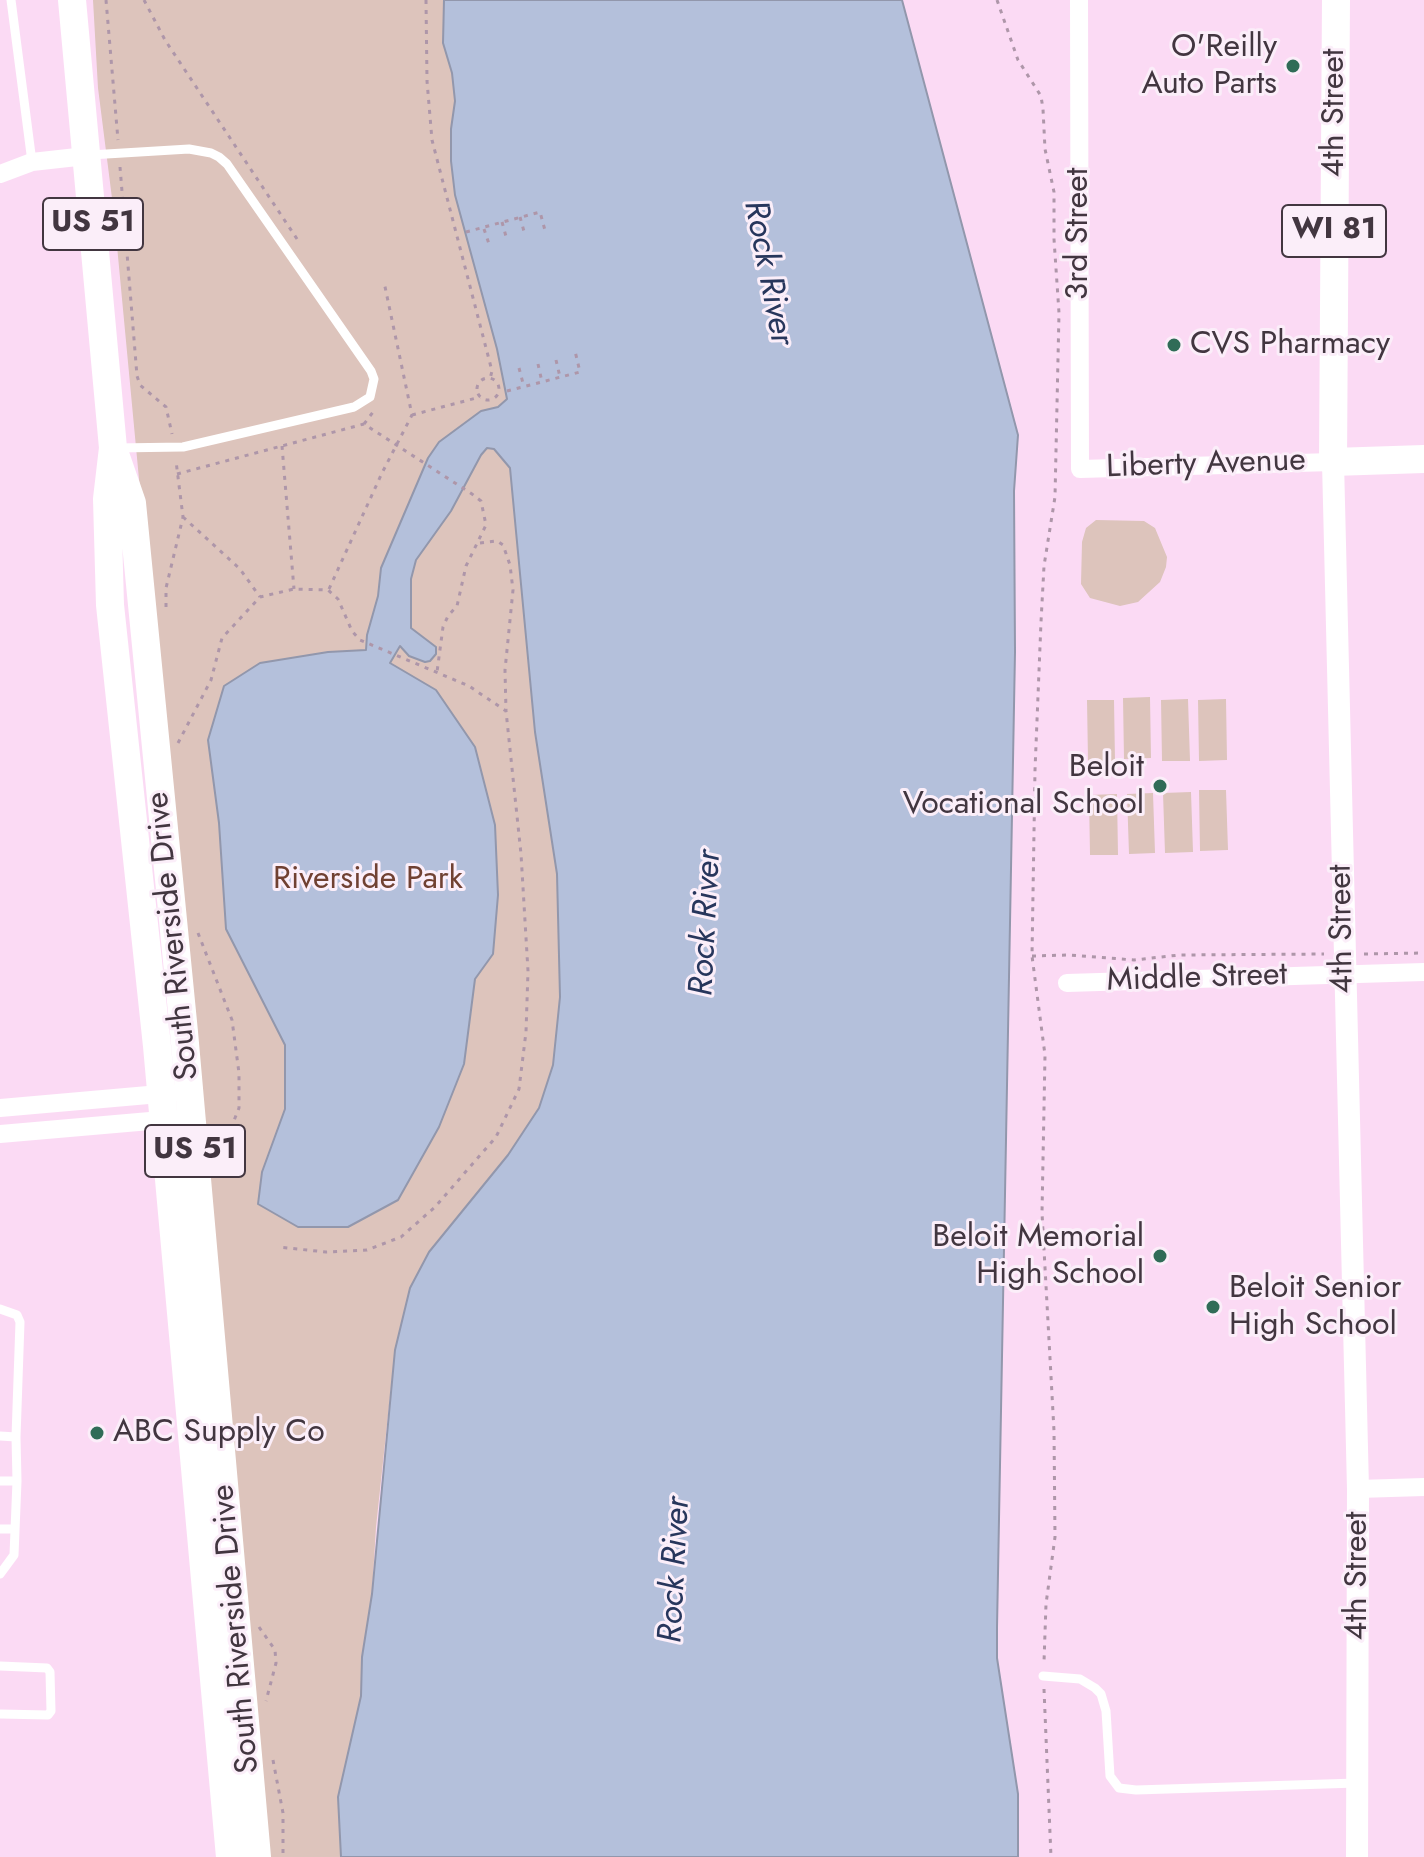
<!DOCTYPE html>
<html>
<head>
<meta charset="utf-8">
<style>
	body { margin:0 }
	canvas { display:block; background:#fbdaf4 }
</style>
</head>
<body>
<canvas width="1424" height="1857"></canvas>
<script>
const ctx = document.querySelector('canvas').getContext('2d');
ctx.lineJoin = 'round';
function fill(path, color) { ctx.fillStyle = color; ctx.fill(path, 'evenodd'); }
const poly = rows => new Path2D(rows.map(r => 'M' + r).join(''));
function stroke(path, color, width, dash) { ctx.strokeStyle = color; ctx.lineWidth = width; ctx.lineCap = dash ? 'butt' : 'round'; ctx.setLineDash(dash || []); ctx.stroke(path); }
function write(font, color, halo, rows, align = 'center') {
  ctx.font = font + ' Jost,sans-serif'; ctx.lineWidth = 6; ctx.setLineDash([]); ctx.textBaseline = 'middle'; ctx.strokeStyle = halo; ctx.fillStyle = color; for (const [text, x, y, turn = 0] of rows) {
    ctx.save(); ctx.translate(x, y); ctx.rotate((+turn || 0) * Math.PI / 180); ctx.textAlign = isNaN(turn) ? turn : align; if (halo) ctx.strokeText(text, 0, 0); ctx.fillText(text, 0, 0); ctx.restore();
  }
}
fill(poly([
	[93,0,444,0,443,43,452,73,455,101,451,129,455,195,497,349,507,399,510,468,535,732,557,874,560,997,553,1065,539,1108,509,1155,395,1350,376,1527,372,1594,362,1657,361,1696,338,1797,341,1857,269,1857,114,214,98,88],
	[1096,520,1144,521,1155,528,1167,557,1166,567,1160,582,1138,602,1120,606,1090,598,1081,584,1082,542,1086,528],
	[1150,697,1151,758,1124,759,1123,698],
	[1188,699,1190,761,1162,761,1161,700],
	[1226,699,1227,760,1199,761,1198,700],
	[1087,700,1114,700,1115,761,1088,761],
	[1199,790,1226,790,1228,850,1200,851],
	[1191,792,1193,852,1165,853,1163,793],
	[1153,793,1155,853,1129,854,1127,794],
	[1117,794,1118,855,1090,855,1089,795]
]), '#ddc4bc');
const water = poly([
	[444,0,902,0,1018,435,1014,491,1015,652,997,1627,997,1658,1018,1794,1018,1857,341,1857,338,1797,361,1696,362,1657,372,1594,395,1350,410,1288,429,1252,508,1155,539,1108,553,1065,560,997,557,874,535,732,510,468,494,449,487,448,481,455,451,511,416,560,411,579,411,628,436,647,436,654,430,661,425,662,409,656,400,646,390,663,436,690,475,747,495,825,498,895,493,954,475,979,464,1064,439,1127,398,1200,348,1227,298,1227,258,1204,262,1172,285,1109,285,1045,226,929,219,823,208,740,224,686,260,663,328,652,366,650,367,635,378,596,381,568,428,458,439,442,481,411,498,407,507,399,497,349,455,195,451,161,451,129,455,101,452,73,443,43,444,0]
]);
fill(water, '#b4c0db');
stroke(water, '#9297ac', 2);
stroke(poly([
	[106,0,118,140],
	[144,0,165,40,299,242],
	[426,0,427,81,432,140,492,371,490,379],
	[997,0,1018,60,1041,96,1043,109,1045,149,1054,192,1054,239,1059,313,1055,497,1044,566,1041,622,1035,770,1032,956,1045,1055,1042,1213,1054,1431,1055,1537,1046,1604,1044,1662],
	[120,167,137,376,140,385,166,407,172,434],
	[520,217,525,235],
	[502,222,507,240],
	[484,229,489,244],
	[466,232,540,212,546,234],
	[556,360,560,377],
	[538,364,542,382],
	[519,368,524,387],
	'477 389a11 11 0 1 1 22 0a11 11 0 1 1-22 0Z',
	[507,391,580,372,575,351],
	[412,415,480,397],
	[364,424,373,412],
	[282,446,294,589],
	[177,474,364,424,472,494,481,501,486,525,466,566,457,606,448,616,443,627,437,672],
	[183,517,240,569,260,597],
	[480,543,497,541,503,545,510,565,513,590,505,670,506,711],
	[329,589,382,473,412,415,384,282],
	[166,607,166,588,183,517,176,461],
	[178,743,211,680,222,638,260,597,294,589,328,590,338,599,352,631,360,640,469,686,506,711,521,854,528,971,526,1032,519,1089,496,1137,435,1207,401,1237,367,1250,326,1252,278,1247],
	[198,933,232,1020,239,1073,239,1108,219,1158],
	[1364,954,1424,953],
	[1032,956,1069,955,1134,960,1179,955,1324,954],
	[259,1627,275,1650,276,1663,266,1701],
	[1044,1689,1051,1857],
	[273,1760,283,1813,283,1857]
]), '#ae96a9', 3, [4, 6]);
stroke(poly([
	[11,0,32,162],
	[90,155,189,149,211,153,219,157,227,164,371,371,374,379,370,397,354,407,183,447,116,448],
	[0,1309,17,1315,20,1322,16,1437],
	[0,1436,16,1437,17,1481,14,1555,0,1574],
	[0,1481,17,1481],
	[0,1529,15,1529],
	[0,1666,47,1668,50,1672,51,1711,48,1715,0,1714],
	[1043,1676,1080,1679,1095,1688,1101,1694,1106,1711,1110,1776,1119,1788,1136,1790,1357,1783]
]), '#fff', 9);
stroke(poly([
	[1079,0,1080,469,1333,462],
	[0,174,32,162,86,156],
	[1067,983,1424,972],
	[0,1108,171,1093],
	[0,1134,173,1119],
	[1358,1489,1424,1487]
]), '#fff', 18);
stroke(poly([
	[1333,462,1358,1489,1357,1857]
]), '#fff', 22);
stroke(poly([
	[72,0,113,448,107,499,110,605,157,1046,230,1857],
	[1336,0,1333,462,1424,459],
	[114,451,132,503,184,1032,257,1857]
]), '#fff', 28);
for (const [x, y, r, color] of [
	[1293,66,8,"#306c57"],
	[1174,345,8,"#306c57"],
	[1160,786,8,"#306c57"],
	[1160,1256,8,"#306c57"],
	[1213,1307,8,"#306c57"],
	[97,1433,8,"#306c57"]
]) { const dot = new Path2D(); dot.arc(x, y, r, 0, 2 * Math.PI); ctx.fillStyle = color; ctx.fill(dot); stroke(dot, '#fbeef9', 3); }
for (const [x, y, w] of [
	[93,224,100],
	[1334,231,104],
	[195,1151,100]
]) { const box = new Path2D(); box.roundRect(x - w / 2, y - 26, w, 52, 6); ctx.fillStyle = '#fbeef9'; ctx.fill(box); stroke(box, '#423640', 2); }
write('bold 30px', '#423640', null, [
	["US 51",93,224],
	["WI 81",1334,231],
	["US 51",195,1151]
]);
write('32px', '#423640', '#fbeef9', [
	["O'Reilly",1277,48],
	["Auto Parts",1277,85],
	["CVS Pharmacy",1190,345,"left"],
	["Beloit",1144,768],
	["Vocational School",1144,805],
	["Beloit Memorial",1144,1238],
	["High School",1144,1275],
	["Beloit Senior",1229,1289,"left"],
	["High School",1229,1326,"left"],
	["ABC Supply Co",113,1433,"left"]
], 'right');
write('32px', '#423640', '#fbeef9', [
	["4th Street",1335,113,-90],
	["3rd Street",1079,234,-90],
	["Liberty Avenue",1206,465,-2],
	["4th Street",1343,929,-91],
	["South Riverside Drive",174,936,-96],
	["Middle Street",1197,979,-2],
	["4th Street",1358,1576,-90],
	["South Riverside Drive",237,1629,-95]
]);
write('32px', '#704132', '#fbeef9', [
	["Riverside Park",368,880]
]);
write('italic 34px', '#27365c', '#fbeef9', [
	["Rock River",767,273,79],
	["Rock River",707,923,-87],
	["Rock River",676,1570,-87]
]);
</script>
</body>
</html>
